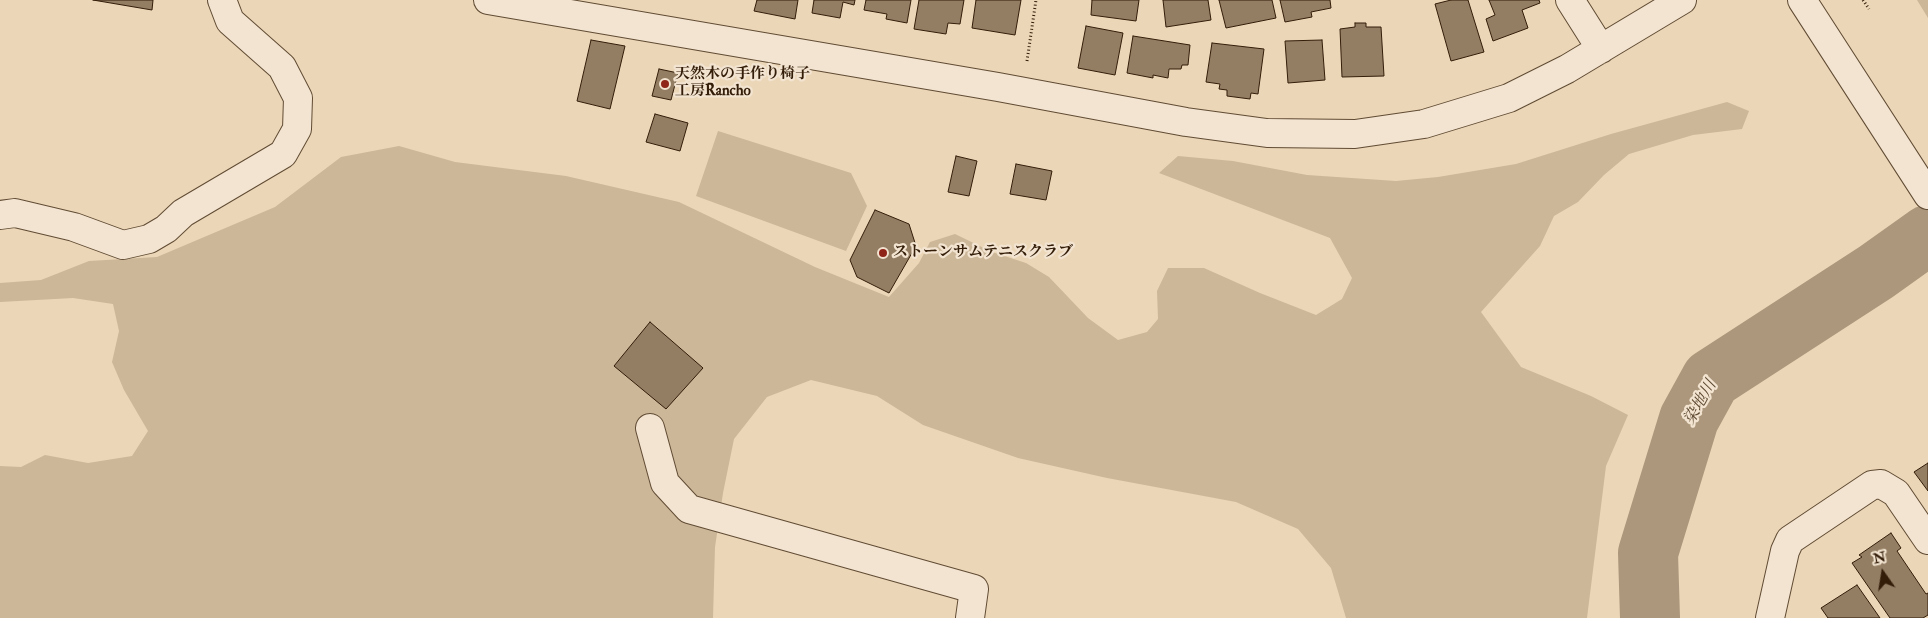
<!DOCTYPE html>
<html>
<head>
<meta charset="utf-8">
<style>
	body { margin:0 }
	#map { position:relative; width:1928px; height:618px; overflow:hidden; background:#ebd6b7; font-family:"IM FELL Double Pica",serif }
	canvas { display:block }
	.north { position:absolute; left:1858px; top:548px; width:50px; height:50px; -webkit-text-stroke:4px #f2e4d0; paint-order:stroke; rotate:347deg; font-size:14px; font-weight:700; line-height:20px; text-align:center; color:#331d09 }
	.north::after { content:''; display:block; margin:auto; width:18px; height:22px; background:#331d09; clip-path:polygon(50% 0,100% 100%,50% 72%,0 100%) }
</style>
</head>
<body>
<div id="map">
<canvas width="1928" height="618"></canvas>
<div class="north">N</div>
</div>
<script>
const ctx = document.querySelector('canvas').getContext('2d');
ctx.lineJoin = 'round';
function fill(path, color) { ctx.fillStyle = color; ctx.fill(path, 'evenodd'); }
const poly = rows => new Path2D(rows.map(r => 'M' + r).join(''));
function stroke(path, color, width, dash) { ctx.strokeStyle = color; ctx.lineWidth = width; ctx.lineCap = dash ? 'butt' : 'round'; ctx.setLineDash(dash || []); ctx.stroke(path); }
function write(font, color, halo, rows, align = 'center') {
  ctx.font = font + ' "IM FELL Double Pica","Noto Serif JP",serif'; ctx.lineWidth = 4.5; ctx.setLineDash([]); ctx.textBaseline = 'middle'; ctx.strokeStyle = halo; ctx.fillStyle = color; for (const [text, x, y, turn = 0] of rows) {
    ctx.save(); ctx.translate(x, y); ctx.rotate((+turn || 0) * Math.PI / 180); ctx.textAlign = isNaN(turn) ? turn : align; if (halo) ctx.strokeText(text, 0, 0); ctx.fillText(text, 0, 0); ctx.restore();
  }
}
fill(poly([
	[1917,0,1928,0,1928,18],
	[1727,102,1749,111,1742,129,1693,135,1629,154,1604,175,1578,202,1554,216,1540,246,1481,312,1521,367,1591,396,1628,415,1606,466,1587,618,1346,618,1331,568,1298,529,1236,502,1107,478,1018,458,923,425,877,396,811,380,767,397,734,439,723,493,715,547,713,618,0,618,0,466,21,467,45,455,88,463,132,456,148,431,124,390,112,362,119,331,113,304,73,298,0,302,0,283,41,280,89,261,157,257,275,207,341,157,399,146,455,162,566,176,679,202,815,267,889,297,919,263,930,242,955,234,992,252,1026,263,1049,277,1088,318,1118,340,1147,332,1158,319,1157,291,1168,268,1204,268,1260,293,1316,315,1342,299,1352,278,1330,238,1159,173,1178,156,1233,161,1307,175,1396,181,1438,177,1516,164,1611,134],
	[718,131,851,173,867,206,846,251,696,196]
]), '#ccb799');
stroke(poly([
	[1650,618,1648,553,1689,419,1711,379,1876,272,1928,235]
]), '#ac977c', 60);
const building = poly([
	[93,0,153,0,152,10,93,0],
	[757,0,798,0,795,19,754,11,757,0],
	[814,0,855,0,854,5,843,2,840,18,812,13,814,0],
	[866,0,911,0,907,23,886,19,887,14,864,10,866,0],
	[919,0,964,0,960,24,948,23,946,34,914,29,919,0],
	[976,0,1021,0,1015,35,972,28,976,0],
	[1092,0,1139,0,1136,21,1091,15,1092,0],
	[1163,0,1208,0,1211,20,1166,27,1163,0],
	[1219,0,1272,0,1276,18,1226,28,1219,0],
	[1280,0,1330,0,1331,8,1311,12,1312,17,1285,22,1280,0],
	[1451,0,1468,0,1484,52,1451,61,1435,4,1451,0],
	[1489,0,1539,0,1540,3,1522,10,1528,28,1493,41,1486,19,1495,15,1489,0],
	[1355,23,1366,23,1366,27,1381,27,1384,76,1342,77,1340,29,1355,27,1355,23],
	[1086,26,1123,33,1115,75,1078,68,1086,26],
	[1133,36,1190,45,1188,65,1182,65,1181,69,1169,69,1168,78,1153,75,1153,78,1127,73,1133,36],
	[591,40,625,46,610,109,577,101,591,40],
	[1322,40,1325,80,1288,83,1285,41,1322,40],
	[1212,43,1264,49,1258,94,1251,93,1250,99,1227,96,1227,90,1219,89,1220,84,1206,82,1212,43],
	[659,69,678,73,671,100,652,96,659,69],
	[655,114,688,123,680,151,646,142,655,114],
	[956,156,977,161,969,196,948,192,956,156],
	[1016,164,1052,171,1046,200,1010,194,1016,164],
	[875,210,909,224,916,246,889,293,857,277,850,260,875,210],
	[650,322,703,368,666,409,614,366,650,322],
	[1928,463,1928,491,1914,472,1928,463],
	[1891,533,1901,548,1897,551,1926,594,1928,593,1928,615,1923,618,1890,618,1852,563,1862,557,1859,555,1891,533],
	[1857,585,1880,618,1828,618,1821,608,1857,585]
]);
fill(building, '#937d63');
stroke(building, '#331d09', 1);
const minor = poly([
	[488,0,998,87,1186,122,1267,133,1355,134,1424,124,1509,98,1567,69,1682,0],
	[1570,0,1601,49],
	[1802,0,1928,195],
	[0,215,15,213,74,227,123,245,149,239,166,229,183,213,283,154,297,129,298,98,282,67,230,21,222,0],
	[650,428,665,483,689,509,974,589,970,618],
	[1770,618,1785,551,1790,540,1872,485,1881,484,1896,493,1928,540]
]);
stroke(minor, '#614b34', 30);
stroke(poly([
	[1863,0,1869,9],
	[1027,61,1036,0]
]), '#331d09', 3, [1, 2.5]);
stroke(minor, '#f2e4d0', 28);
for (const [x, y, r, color] of [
	[665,84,5,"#8f2418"],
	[883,253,5,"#8f2418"]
]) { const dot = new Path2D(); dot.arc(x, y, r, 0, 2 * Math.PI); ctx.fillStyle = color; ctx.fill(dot); stroke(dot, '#f2e4d0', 2); }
write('bold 15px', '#331d09', '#f2e4d0', [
	["天然木の手作り椅子",675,75],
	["工房Rancho",675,92],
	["ストーンサムテニスクラブ",893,253]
], 'left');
write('italic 16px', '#5d4831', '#f2e4d0', [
	["染地川",1701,403,-60]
]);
</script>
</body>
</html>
